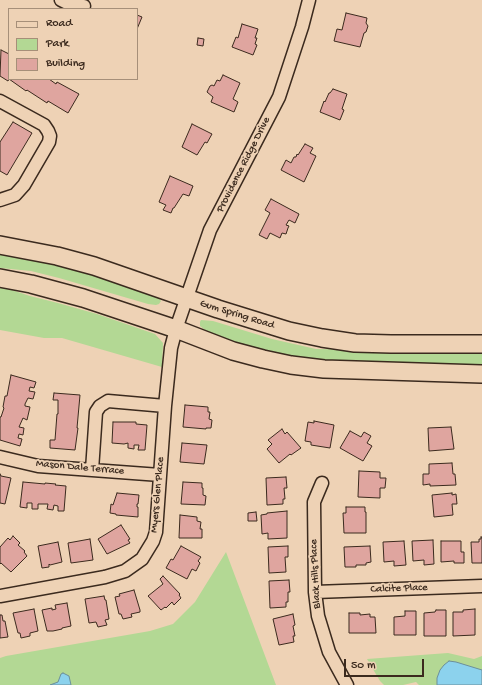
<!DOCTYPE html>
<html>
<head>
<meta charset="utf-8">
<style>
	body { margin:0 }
	#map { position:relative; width:482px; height:685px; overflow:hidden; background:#eed2b5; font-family:"Gochi Hand",sans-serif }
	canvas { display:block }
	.legend { position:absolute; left:8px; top:8px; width:130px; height:72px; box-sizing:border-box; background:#eed2b5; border:1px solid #a68f79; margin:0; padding:5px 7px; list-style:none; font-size:12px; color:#3b2a1e }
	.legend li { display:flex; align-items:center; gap:8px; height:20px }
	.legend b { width:20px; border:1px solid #a68f79 }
	.scale { position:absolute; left:344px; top:659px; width:80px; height:18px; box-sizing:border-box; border:2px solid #3b2a1e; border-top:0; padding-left:5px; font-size:12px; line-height:14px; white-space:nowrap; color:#3b2a1e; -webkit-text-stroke:3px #eed2b5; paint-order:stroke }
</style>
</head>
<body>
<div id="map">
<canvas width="482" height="685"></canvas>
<ul class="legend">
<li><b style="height:5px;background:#eed2b5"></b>Road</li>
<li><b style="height:11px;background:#b3d894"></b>Park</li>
<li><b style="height:11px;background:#dfa59f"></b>Building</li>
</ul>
<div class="scale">50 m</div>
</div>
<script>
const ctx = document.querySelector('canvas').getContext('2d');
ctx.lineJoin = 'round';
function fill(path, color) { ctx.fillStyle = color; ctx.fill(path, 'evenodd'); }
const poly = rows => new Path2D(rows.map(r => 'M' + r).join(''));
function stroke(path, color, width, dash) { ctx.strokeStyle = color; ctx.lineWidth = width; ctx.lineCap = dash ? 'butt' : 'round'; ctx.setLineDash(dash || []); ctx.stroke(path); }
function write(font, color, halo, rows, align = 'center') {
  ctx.font = font + ' "Gochi Hand",sans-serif'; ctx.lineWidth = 3.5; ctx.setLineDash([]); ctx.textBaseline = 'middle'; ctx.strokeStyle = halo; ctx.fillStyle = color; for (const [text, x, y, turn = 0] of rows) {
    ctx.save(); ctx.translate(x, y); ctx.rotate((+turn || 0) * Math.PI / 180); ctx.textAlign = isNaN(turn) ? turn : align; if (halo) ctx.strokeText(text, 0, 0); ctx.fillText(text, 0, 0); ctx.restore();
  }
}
fill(poly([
	[0,250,85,270,157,296,161,301,159,304,156,305,148,304,59,278,31,271,0,268],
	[0,286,30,296,58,303,97,314,155,334,163,343,162,367,62,338,44,338,0,330],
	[201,320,213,321,272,339,316,349,482,351,482,367,321,362,258,351,211,335,200,326,200,322],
	[226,552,276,685,0,685,0,658,6,656,150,631,173,624,195,602],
	[448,653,474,659,482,656,482,685,419,685,416,682,403,685,384,685,380,681,367,659]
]), '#b3d894');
const water = poly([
	[449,661,456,662,482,670,482,685,437,685,437,678,440,670,444,665,449,661],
	[63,673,69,676,71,685,50,685,58,682,61,674,63,673]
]);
fill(water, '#8cd2ed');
stroke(water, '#6c8f9a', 1);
const building = poly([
	[346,13,367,18,366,23,368,26,366,32,364,33,360,47,334,41,337,29,342,30,346,13],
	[137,15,142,17,137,29,137,15],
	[242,24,258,29,255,38,257,38,255,44,257,45,253,55,232,47,236,37,238,38,242,24],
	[198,38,204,39,203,46,197,45,198,38],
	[1,50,9,54,9,79,49,79,56,84,57,82,79,94,68,113,48,101,47,103,27,90,26,91,9,79,8,81,0,76,1,50],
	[223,75,240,83,233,99,238,102,234,112,211,102,213,97,207,92,210,86,212,85,214,86,217,80,220,81,223,75],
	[333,89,347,94,342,109,344,110,340,120,320,112,324,101,325,102,329,93,330,93,333,89],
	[13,122,32,133,7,175,0,171,0,142,13,122],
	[192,124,212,134,207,143,205,142,197,155,182,147,192,124],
	[305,144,313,148,310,153,316,156,304,182,281,170,286,160,291,163,294,157,296,157,297,154,298,155,305,144],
	[170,176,193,186,189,196,183,194,174,208,173,208,171,213,163,210,166,205,159,202,170,176],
	[271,199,299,214,295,223,289,220,286,225,289,226,288,228,286,234,282,233,280,238,270,233,267,239,259,235,270,213,265,210,271,199],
	[11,375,36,382,34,388,30,387,29,391,35,392,33,399,28,398,25,404,25,406,30,407,27,420,23,418,19,427,24,428,23,435,19,434,18,438,22,439,20,446,0,440,0,417,1,417,4,408,3,407,5,396,7,396,11,375],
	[54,393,80,395,77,428,78,428,75,450,50,448,50,440,55,440,57,414,58,414,58,400,53,400,54,393],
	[185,405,208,407,208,412,210,412,209,419,212,420,211,428,206,428,206,429,183,427,185,405],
	[314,421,334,425,330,448,311,445,311,442,305,441,308,422,314,423,314,421],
	[113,422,136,422,136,424,147,425,145,450,138,450,139,445,134,445,134,449,128,448,128,443,124,444,112,443,113,422],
	[451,427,454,449,429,451,428,428,451,427],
	[282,429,285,434,287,432,301,448,291,455,290,454,279,463,267,449,272,444,268,440,282,429],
	[350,431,361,437,364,432,371,436,367,443,372,446,363,461,340,448,350,431],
	[182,443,207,445,204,464,180,462,182,443],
	[452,463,453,474,455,474,456,485,430,486,430,484,423,485,423,474,429,474,429,464,452,463],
	[359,471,380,472,380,478,386,478,385,488,380,488,380,498,358,497,359,471],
	[0,474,1,476,11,478,5,504,0,503,0,474],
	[286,477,287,488,284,488,285,499,283,499,283,504,267,505,266,478,286,477],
	[23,482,45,484,45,483,56,484,55,485,66,486,64,511,58,511,58,506,54,505,53,510,47,509,48,504,38,504,38,509,32,509,32,503,27,503,27,508,20,507,23,482],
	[183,482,202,483,202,488,203,488,203,495,206,496,205,505,181,504,183,482],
	[117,493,139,495,138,504,137,504,137,507,138,507,138,517,116,515,116,514,110,513,111,504,113,505,117,493],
	[452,493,452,495,456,494,457,504,452,504,453,515,434,517,432,495,452,493],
	[346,507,365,507,365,512,366,512,366,533,344,533,343,513,346,513,346,507],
	[287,511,287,538,268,539,268,533,262,534,261,515,267,514,267,513,287,511],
	[256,512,257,521,248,521,248,513,256,512],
	[180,515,197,517,197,521,201,522,200,529,202,529,202,538,179,538,180,515],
	[121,525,130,539,128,540,130,543,107,554,98,539,121,525],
	[13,536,20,543,18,545,25,551,24,552,27,556,11,572,1,563,0,564,0,547,8,538,10,540,13,536],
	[481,537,482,537,482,563,472,563,471,542,479,542,479,539,481,539,481,537],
	[90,539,93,560,71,563,68,543,90,539],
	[433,540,434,564,424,565,424,560,413,561,412,541,433,540],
	[404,541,406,565,394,566,394,561,384,562,383,542,404,541],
	[441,541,461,541,461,552,464,552,464,563,454,563,454,561,441,562,441,541],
	[58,542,62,562,50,565,49,564,49,567,42,568,38,546,58,542],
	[181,546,201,557,198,561,200,563,196,571,192,569,187,579,166,568,171,559,173,560,181,546],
	[288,546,288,557,285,557,286,572,269,573,268,547,288,546],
	[370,546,371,562,366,563,366,565,356,565,356,567,345,567,344,547,370,546],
	[163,576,180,594,179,595,181,598,174,605,172,602,166,608,165,607,161,610,148,596,163,584,160,579,163,576],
	[289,580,290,592,288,592,288,602,286,602,286,607,270,608,269,581,289,580],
	[134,590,140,610,140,612,131,614,132,617,123,619,121,614,119,614,115,597,120,596,119,594,134,590],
	[104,596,105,600,106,600,109,619,105,620,107,625,98,627,96,622,89,623,85,599,104,596],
	[67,603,71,626,62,628,62,629,53,631,47,631,42,610,52,608,52,610,56,609,55,605,67,603],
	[34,609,38,631,30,633,30,636,21,638,20,633,18,633,13,613,34,609],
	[475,609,475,635,453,636,453,612,463,612,463,610,475,609],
	[436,610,446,610,446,636,424,636,424,613,435,612,436,610],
	[405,611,416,611,416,635,394,635,394,617,405,616,405,611],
	[349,613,360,613,360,615,370,614,370,617,375,617,376,633,349,633,349,613],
	[293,614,295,625,293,626,295,636,293,636,294,642,279,645,273,619,293,614],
	[0,615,2,615,3,621,5,621,8,637,0,638,0,615]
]);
fill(building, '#dfa59f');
stroke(building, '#3b2a1e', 1);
const minor = poly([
	[61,0,73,6,84,6],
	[0,101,44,125,48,131,50,136,49,142,24,185,15,195,0,200],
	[0,457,38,466,160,475],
	[92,470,96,412,100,406,108,401,165,406],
	[322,483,314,502,315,592,318,616,329,652,347,685],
	[315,592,482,586],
	[0,596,105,577,125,571,142,559,153,541,156,532,165,406,171,348,176,329,210,230,279,97,302,27,309,0]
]);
const secondary = poly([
	[0,245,57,256,94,266,218,309,289,331,322,338,355,343,391,344,482,344],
	[0,278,31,284,83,298,176,329,233,351,263,359,291,365,324,369,482,374]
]);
stroke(minor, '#3b2a1e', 15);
stroke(secondary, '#3b2a1e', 20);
stroke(minor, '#eed2b5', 12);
stroke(secondary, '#eed2b5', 17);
write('11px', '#3b2a1e', '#eed2b5', [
	["Providence Ridge Drive",244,165,-63],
	["Gum Spring Road",237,315,17],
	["Mason Dale Terrace",80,468,5],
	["Myers Glen Place",158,495,-85],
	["Black Hills Place",316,574,-93],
	["Calcite Place",399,589,-2]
]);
</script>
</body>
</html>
